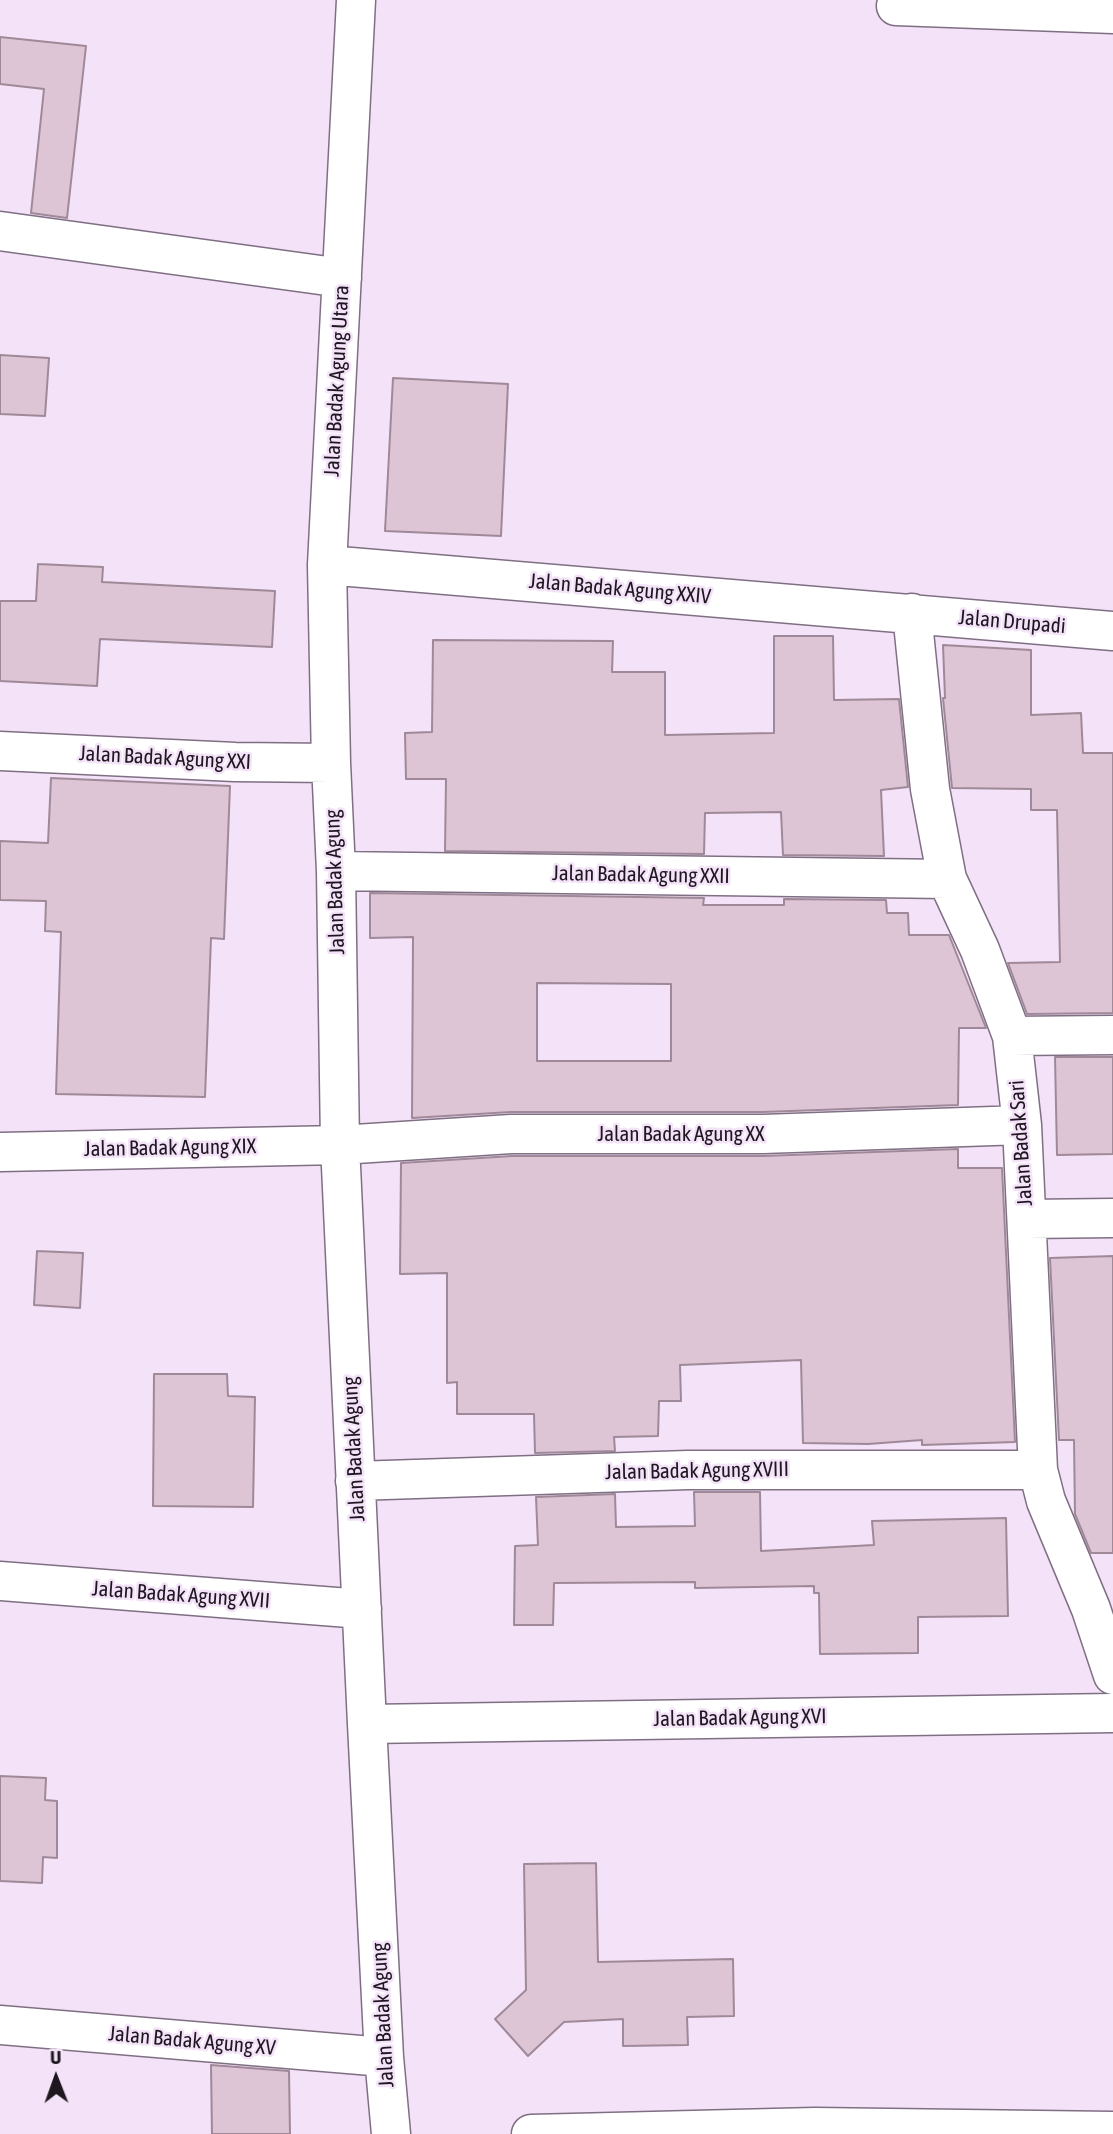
<!DOCTYPE html>
<html>
<head>
<meta charset="utf-8">
<style>
	body { margin:0 }
	#map { position:relative; width:1113px; height:2134px; overflow:hidden; background:#f4e2f8; font-family:"Asap Condensed",sans-serif }
	canvas { display:block }
	.north { position:absolute; left:21px; top:2043px; width:70px; height:70px; -webkit-text-stroke:5px #f4e2f8; paint-order:stroke; rotate:359deg; font-size:19px; font-weight:700; line-height:28px; text-align:center; color:#1e171f }
	.north::after { content:''; display:block; margin:auto; width:24px; height:32px; background:#1e171f; clip-path:polygon(50% 0,100% 100%,50% 72%,0 100%) }
</style>
</head>
<body>
<div id="map">
<canvas width="1113" height="2134"></canvas>
<div class="north">U</div>
</div>
<script>
const ctx = document.querySelector('canvas').getContext('2d');
ctx.lineJoin = 'round';
function fill(path, color) { ctx.fillStyle = color; ctx.fill(path, 'evenodd'); }
const poly = rows => new Path2D(rows.map(r => 'M' + r).join(''));
function stroke(path, color, width, dash) { ctx.strokeStyle = color; ctx.lineWidth = width; ctx.lineCap = dash ? 'butt' : 'round'; ctx.setLineDash(dash || []); ctx.stroke(path); }
function write(font, color, halo, rows, align = 'center') {
  ctx.font = font + ' "Asap Condensed",sans-serif'; ctx.lineWidth = 5; ctx.setLineDash([]); ctx.textBaseline = 'middle'; ctx.strokeStyle = halo; ctx.fillStyle = color; for (const [text, x, y, turn = 0] of rows) {
    ctx.save(); ctx.translate(x, y); ctx.rotate((+turn || 0) * Math.PI / 180); ctx.textAlign = isNaN(turn) ? turn : align; if (halo) ctx.strokeText(text, 0, 0); ctx.fillText(text, 0, 0); ctx.restore();
  }
}
const building = poly([
	[0,37,86,46,67,218,31,213,44,89,0,84,0,37],
	[0,355,49,358,45,416,0,414,0,355],
	[393,378,508,384,501,536,385,531,393,378],
	[38,564,103,567,102,582,275,591,272,647,100,639,97,686,0,681,0,601,36,601,38,564],
	[774,636,833,636,834,700,899,699,908,787,881,790,884,856,783,855,781,812,705,813,704,854,445,851,446,779,406,779,405,733,432,732,433,640,613,641,612,672,665,672,665,735,774,733,774,636],
	[943,645,1031,650,1031,715,1081,713,1083,753,1113,753,1113,1013,1027,1014,1008,963,1060,962,1057,810,1031,810,1031,789,952,788,943,698,945,698,943,645],
	[51,778,230,786,224,939,211,938,205,1097,56,1094,61,932,45,931,46,901,0,900,0,841,48,843,51,778],
	[370,893,704,898,703,905,784,905,784,899,886,900,887,913,908,913,909,935,949,935,986,1028,959,1028,958,1105,763,1112,511,1112,412,1118,413,937,370,938,370,893],
	[537,983,671,984,671,1061,537,1061,537,983],
	[1055,1057,1113,1057,1113,1154,1057,1155,1055,1057],
	[958,1149,958,1168,1002,1168,1015,1442,922,1445,922,1440,868,1444,803,1443,801,1360,680,1365,681,1401,659,1401,658,1436,614,1437,615,1451,535,1453,534,1414,457,1414,457,1382,447,1383,447,1273,400,1274,401,1163,512,1156,763,1156,958,1149],
	[37,1251,83,1253,80,1308,34,1305,37,1251],
	[1113,1256,1113,1553,1091,1553,1075,1514,1074,1440,1059,1440,1050,1258,1113,1256],
	[154,1374,227,1374,228,1396,255,1397,253,1507,153,1506,154,1374],
	[694,1492,760,1492,761,1551,874,1545,872,1521,1006,1518,1008,1616,918,1617,918,1653,820,1654,819,1593,814,1593,814,1586,695,1588,695,1582,554,1583,553,1625,514,1625,515,1546,538,1545,536,1497,615,1494,616,1527,695,1526,694,1492],
	[0,1776,46,1778,45,1800,57,1801,57,1858,43,1857,42,1883,0,1881,0,1776],
	[596,1863,598,1962,733,1959,734,2016,687,2017,688,2045,623,2046,623,2019,564,2022,528,2056,495,2019,526,1990,524,1864,596,1863],
	[211,2065,289,2071,290,2134,212,2134,211,2065]
]);
fill(building, '#dec5d6');
stroke(building, '#9f8998', 2);
const street = poly([
	[356,0,327,565,331,763,336,871,340,1145,367,1724,384,2057,391,2134],
	[896,6,1113,14],
	[0,231,342,278],
	[327,565,1113,631],
	[912,613,930,789,947,879,980,950,1012,1036,1022,1125,1038,1470,1046,1501,1091,1609,1113,1675],
	[0,751,235,762,331,763],
	[336,871,947,879],
	[1012,1036,1113,1035],
	[0,1152,340,1145,511,1134,763,1134,1022,1125],
	[1027,1219,1113,1218],
	[355,1481,688,1470,1038,1470],
	[0,1581,362,1609],
	[367,1724,1113,1713],
	[0,2025,384,2057],
	[531,2134,815,2127,1113,2131]
]);
stroke(street, '#7f6f83', 41);
stroke(street, '#fff', 38);
write('21px', '#1e171f', '#f4e2f8', [
	["Jalan Badak Agung Utara",337,381,-87],
	["Jalan Badak Agung XXIV",620,589,5],
	["Jalan Drupadi",1012,622,5],
	["Jalan Badak Agung XXI",165,758,3],
	["Jalan Badak Agung XXII",641,875,1],
	["Jalan Badak Agung",335,882,-92],
	["Jalan Badak Agung XX",681,1134],
	["Jalan Badak Sari",1021,1143,-94],
	["Jalan Badak Agung XIX",170,1148,-1],
	["Jalan Badak Agung",354,1449,-93],
	["Jalan Badak Agung XVIII",697,1471,-1],
	["Jalan Badak Agung XVII",181,1595,4],
	["Jalan Badak Agung XVI",740,1718,-1],
	["Jalan Badak Agung",383,2015,-93],
	["Jalan Badak Agung XV",192,2041,5]
]);
</script>
</body>
</html>
